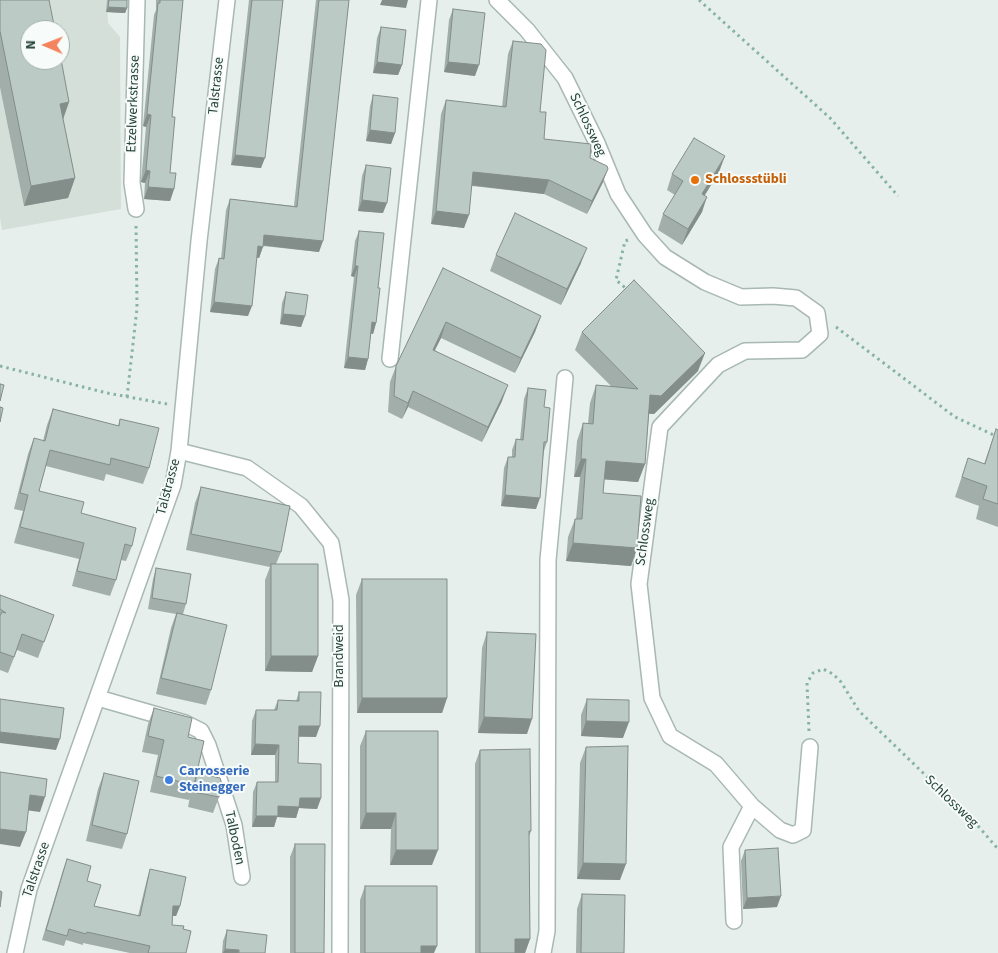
<!DOCTYPE html>
<html>
<head>
<meta charset="utf-8">
<style>
	body { margin:0 }
	#map { position:relative; width:998px; height:953px; overflow:hidden; background:#e6efeb; font-family:"Source Sans 3",sans-serif }
	canvas { display:block }
	.north { position:absolute; left:20px; top:20px; width:50px; height:50px; box-sizing:border-box; background:#f7fbf9; border:1px solid #a3b1ad; border-radius:50%; rotate:271deg; font-size:14px; font-weight:700; line-height:20px; text-align:center; color:#24423a }
	.north::after { content:''; display:block; margin:auto; width:18px; height:22px; background:#f4845f; clip-path:polygon(50% 0,100% 100%,50% 72%,0 100%) }
</style>
</head>
<body>
<div id="map">
<canvas width="998" height="953"></canvas>
<div class="north">N</div>
</div>
<script>
const ctx = document.querySelector('canvas').getContext('2d');
ctx.lineJoin = 'round';
function fill(path, color) { ctx.fillStyle = color; ctx.fill(path, 'evenodd'); }
const poly = rows => new Path2D(rows.map(r => 'M' + r).join(''));
function stroke(path, color, width, dash) { ctx.strokeStyle = color; ctx.lineWidth = width; ctx.lineCap = dash ? 'butt' : 'round'; ctx.setLineDash(dash || []); ctx.stroke(path); }
function write(font, color, halo, rows, align = 'center') {
  ctx.font = font + ' "Source Sans 3",sans-serif'; ctx.lineWidth = 4; ctx.setLineDash([]); ctx.textBaseline = 'middle'; ctx.strokeStyle = halo; ctx.fillStyle = color; for (const [text, x, y, turn = 0] of rows) {
    ctx.save(); ctx.translate(x, y); ctx.rotate((+turn || 0) * Math.PI / 180); ctx.textAlign = isNaN(turn) ? turn : align; if (halo) ctx.strokeText(text, 0, 0); ctx.fillText(text, 0, 0); ctx.restore();
  }
}
fill(poly([
	[0,0,107,0,108,23,120,37,121,209,2,230,0,218],
	[30,30,60,30,60,60,30,60]
]), '#d4dfda');
const minor = poly([
	[497,0,527,30,565,78,597,143,618,194,645,235,665,257,705,282,741,297,773,296,796,298,817,313,820,334,802,350,745,351,718,365,660,427,639,584,652,698,670,736,716,764,752,806,780,830,793,835,803,830,810,747],
	[136,209,132,183,137,0],
	[390,359,429,0],
	[179,451,247,468,301,506,331,543,341,600,340,953],
	[98,698,185,723,201,731,208,745,234,825,242,877],
	[734,921,731,847,752,806],
	[15,953,29,889,173,485,179,451,199,241,227,0],
	[543,953,547,931,548,560,565,378]
]);
stroke(minor, '#a8b8b2', 18);
stroke(poly([
	[699,0,830,118,898,196],
	[628,240,625,241,616,280,629,291],
	[836,327,955,417,998,437],
	[0,366,107,393,167,404],
	[127,397,137,308,136,224],
	[809,731,807,683,813,673,823,669,833,674,841,682,859,711,978,826,998,849]
]), '#86b3a5', 3, [2.5, 4]);
stroke(minor, '#fff', 15);
fill(poly([
	[0,0,69,102,63,119,75,178,68,198,24,206,0,87],
	[107,0,127,0,127,8,125,13,106,12],
	[156,0,183,0,172,117,170,173,174,189,170,201,144,199,145,183,141,182,146,127,143,126,154,15,156,10],
	[249,0,283,0,261,168,231,165],
	[316,0,349,0,319,252,263,246,259,258,257,257,248,316,210,312,215,269,219,258,221,259,226,210,230,199,294,206],
	[453,9,475,76,444,72,449,20],
	[381,27,402,65,398,75,373,73,377,38],
	[513,41,540,112,544,139,590,158,603,182,587,214,544,194,472,186,464,228,431,224,441,114,446,100,502,107,508,54],
	[373,95,395,133,391,144,366,141,370,106],
	[366,165,383,213,358,211,362,176],
	[719,172,705,195,702,212,682,245,658,230,663,214,675,195,667,190,672,174],
	[359,231,378,288,376,323,373,334,371,333,368,359,365,370,344,368,354,277,351,276,355,241],
	[496,255,581,263,561,305,490,271],
	[443,268,541,316,535,332,515,373,441,338,435,350,502,401,482,442,408,407,402,419,388,412,390,382,396,366],
	[286,292,305,316,301,327,280,324,282,303],
	[582,332,698,371,654,414,649,414,645,464,638,482,604,479,603,493,637,548,631,566,566,561,568,537,575,519,576,519,580,477,574,477,577,441,583,423,588,423,590,403,596,385,611,386,575,350],
	[528,388,544,407,547,442,544,451,536,509,501,506,504,468,508,457,512,457,512,450,516,439,520,440,524,399],
	[53,409,118,426,120,419,149,468,143,484,106,474,104,481,46,466,39,491,81,513,132,546,126,561,121,560,116,580,110,596,72,586,79,559,14,543,23,511,14,509,28,454,34,438,43,441,47,425],
	[996,429,998,430,998,527,976,519,979,506,955,497,968,458,984,464],
	[201,487,281,552,276,564,318,656,312,672,265,671,265,580,270,567,186,550,195,503],
	[156,568,186,604,183,614,211,690,206,705,156,694,171,628,176,614,148,609,153,579],
	[362,579,447,698,442,713,357,713,356,595],
	[0,595,54,615,38,658,17,650,8,673,0,670],
	[487,632,527,734,478,733,482,648],
	[299,692,316,737,299,737,298,763,321,798,317,809,299,808,296,818,277,817,274,827,252,827,253,792,257,782,275,782,275,755,251,755,252,721,256,710,274,710,278,700,296,701],
	[587,699,623,738,581,736,581,715],
	[154,708,188,737,196,775,219,797,213,813,188,807,190,797,189,800,150,792,158,755,142,752,148,724],
	[366,731,432,865,390,865,391,829,360,829,360,746],
	[586,747,620,880,577,879,580,763],
	[480,750,531,831,529,837,530,939,525,953,475,953,475,764],
	[104,773,127,834,122,849,86,841,98,789],
	[295,844,324,953,290,953,290,857],
	[745,850,777,907,743,909,741,861],
	[67,859,87,881,94,906,138,916,147,879,150,869,180,906,176,916,173,916,172,925,183,929,186,953,130,953,83,943,83,945,66,940,64,946,42,940,63,870],
	[365,886,434,953,360,953,360,900],
	[582,894,624,953,576,953,577,909],
	[227,930,265,953,222,953,223,941]
]), '#a1aea9');
fill(poly([
	[382,0,408,0,406,8,380,5],
	[108,7,127,8,125,13,106,12],
	[377,62,402,65,398,75,373,73],
	[448,62,479,65,475,76,444,72],
	[69,102,62,122,60,104],
	[147,114,151,115,146,127,143,126],
	[370,130,395,133,391,144,366,141],
	[235,155,265,158,261,168,231,165],
	[725,156,719,172,696,209,702,194],
	[608,169,603,182,587,214,592,201],
	[146,170,150,171,145,183,141,182],
	[473,172,549,180,544,194,469,185],
	[75,178,68,198,24,206,31,186],
	[148,187,174,189,170,201,144,199],
	[707,197,702,212,682,245,688,229],
	[362,200,387,203,383,213,358,211],
	[436,211,469,215,464,228,431,224],
	[264,235,323,241,319,252,260,245],
	[258,246,263,247,259,258,254,257],
	[587,248,581,263,561,305,567,289],
	[355,266,358,266,354,277,351,276],
	[214,302,252,306,248,316,210,312],
	[283,314,305,316,301,327,280,324],
	[541,316,535,332,515,373,521,358],
	[372,322,376,323,373,334,369,333],
	[446,322,441,338,427,365,433,350],
	[705,353,698,371,654,414,643,413,650,395],
	[348,357,368,359,365,370,344,368],
	[508,385,502,401,482,442,488,427],
	[413,391,408,407,402,419,408,403],
	[581,459,586,459,580,477,574,477],
	[606,461,645,464,638,482,599,479],
	[505,495,540,498,536,509,501,506],
	[573,543,637,548,631,566,566,561],
	[271,656,318,656,312,672,265,671],
	[362,698,447,698,442,713,357,713],
	[484,717,532,719,527,734,478,733],
	[586,721,629,722,623,738,581,736],
	[299,726,320,726,316,737,295,736],
	[0,732,60,739,56,750,0,743],
	[255,744,279,745,275,755,251,755],
	[30,795,45,797,40,812,25,810],
	[300,798,321,798,317,809,299,808,296,818,277,817,274,827,252,827,256,816],
	[366,813,396,813,391,829,360,829],
	[0,829,26,832,20,847,0,844],
	[396,850,438,850,432,865,390,865],
	[583,863,626,864,620,880,577,879],
	[781,896,777,907,743,909,747,898],
	[173,906,180,906,176,916,169,916],
	[515,939,530,939,525,953,510,953],
	[421,946,437,946,434,953,418,953],
	[225,949,239,950,238,953,223,953]
]), '#838d89');
const building = poly([
	[0,0,49,0,55,30,30,30,30,60,60,60,60,54,69,102,60,104,75,178,31,186,0,31,0,0],
	[109,0,127,0,127,8,108,7,109,0],
	[160,0,183,0,172,117,175,117,170,173,176,173,174,189,148,187,150,171,146,170,151,115,147,114,158,3,160,3,160,0],
	[252,0,283,0,265,158,235,155,252,0],
	[319,0,349,0,323,241,264,235,263,247,258,246,252,306,214,302,219,258,224,259,230,199,297,207,319,0],
	[453,9,485,13,479,65,448,62,453,9],
	[381,27,406,30,402,65,377,62,381,27],
	[513,41,541,44,546,50,540,112,546,112,544,139,591,144,590,158,607,166,608,169,592,201,549,180,473,172,469,215,436,211,446,100,506,107,513,41],
	[373,95,398,98,395,133,370,130,373,95],
	[694,138,725,156,702,194,707,197,688,229,663,214,683,181,672,174,694,138],
	[366,165,391,168,387,203,362,200,366,165],
	[515,213,587,248,567,289,496,255,515,213],
	[359,231,384,233,378,288,380,288,376,323,372,322,368,359,348,357,358,266,355,266,359,231],
	[443,268,541,316,521,358,446,322,433,350,508,385,488,427,413,391,408,403,394,396,396,366,443,268],
	[634,280,705,353,661,396,650,395,645,464,606,461,603,493,641,496,637,548,573,543,575,519,582,519,586,459,581,459,583,423,593,424,596,385,638,389,582,332,634,280],
	[286,292,308,295,305,316,283,314,286,292],
	[0,384,4,385,0,401,0,384],
	[528,388,546,390,544,407,550,408,547,442,544,442,540,498,505,495,508,457,515,457,516,439,523,440,528,388],
	[0,407,3,408,0,422,0,407],
	[53,409,119,426,120,419,159,428,149,468,111,458,110,465,50,450,39,491,84,502,81,513,136,528,132,546,125,544,116,580,77,571,84,543,20,527,28,495,20,493,34,438,45,441,53,409],
	[996,429,998,430,998,504,983,499,987,486,962,477,968,458,985,464,996,429],
	[201,487,290,506,281,552,191,534,201,487],
	[271,564,318,564,318,656,271,656,271,564],
	[156,568,191,574,186,604,152,598,156,568],
	[362,579,447,579,447,698,362,698,362,579],
	[0,595,54,615,44,642,22,634,14,657,0,652,0,616,2,612,6,613,0,609,0,595],
	[177,613,227,625,211,690,161,678,177,613],
	[487,632,536,634,532,719,484,717,487,632],
	[299,692,321,692,320,726,299,726,298,763,321,764,321,798,300,798,299,807,278,806,278,816,256,816,257,782,278,782,279,745,255,744,256,710,277,710,278,700,299,701,299,692],
	[0,699,64,708,60,739,0,732,0,699],
	[587,699,629,700,629,722,586,721,587,699],
	[154,708,192,718,188,737,204,741,194,785,156,776,164,740,148,736,154,708],
	[366,731,438,731,438,850,396,850,396,813,366,813,366,731],
	[628,746,626,864,583,863,586,747,628,746],
	[530,749,531,831,529,831,530,939,515,939,515,953,480,953,480,750,530,749],
	[0,772,47,779,45,797,30,795,26,832,0,829,0,772],
	[104,773,139,781,127,834,92,825,104,773],
	[197,773,220,778,222,784,219,797,193,792,197,773],
	[295,844,325,844,324,953,295,953,295,844],
	[778,848,781,896,747,898,745,850,778,848],
	[67,859,91,866,87,881,101,885,94,906,140,916,150,869,186,877,180,906,173,906,172,925,184,926,183,929,191,931,186,953,148,953,150,946,87,932,86,934,69,929,67,936,46,930,67,859],
	[365,886,437,886,437,946,421,946,421,953,365,953,365,886],
	[0,891,2,892,0,907,0,891],
	[582,894,625,895,624,953,581,953,582,894],
	[227,930,267,935,265,953,239,953,239,950,225,949,227,930]
]);
fill(building, '#bbcac4');
stroke(building, '#838d89', 1);
for (const [x, y, r, color] of [
	[695,180,5,"#e8710a"],
	[169,780,5,"#3f7fe0"]
]) { const dot = new Path2D(); dot.arc(x, y, r, 0, 2 * Math.PI); ctx.fillStyle = color; ctx.fill(dot); stroke(dot, '#f7fbf9', 2); }
write('14px', '#24423a', '#f7fbf9', [
	["Talstrasse",217,86,-84],
	["Etzelwerkstrasse",134,104,-88],
	["Schlossweg",587,125,65],
	["Talstrasse",169,487,-75],
	["Schlossweg",646,532,-82],
	["Brandweid",340,656,-90],
	["Schlossweg",951,802,44],
	["Talboden",234,838,78],
	["Talstrasse",37,870,-71]
]);
write('bold 14px', '#c56008', '#f7fbf9', [
	["Schlossstübli",705,180]
], 'left');
write('bold 14px', '#366cbe', '#f7fbf9', [
	["Carrosserie",179,772],
	["Steinegger",179,788]
], 'left');
</script>
</body>
</html>
